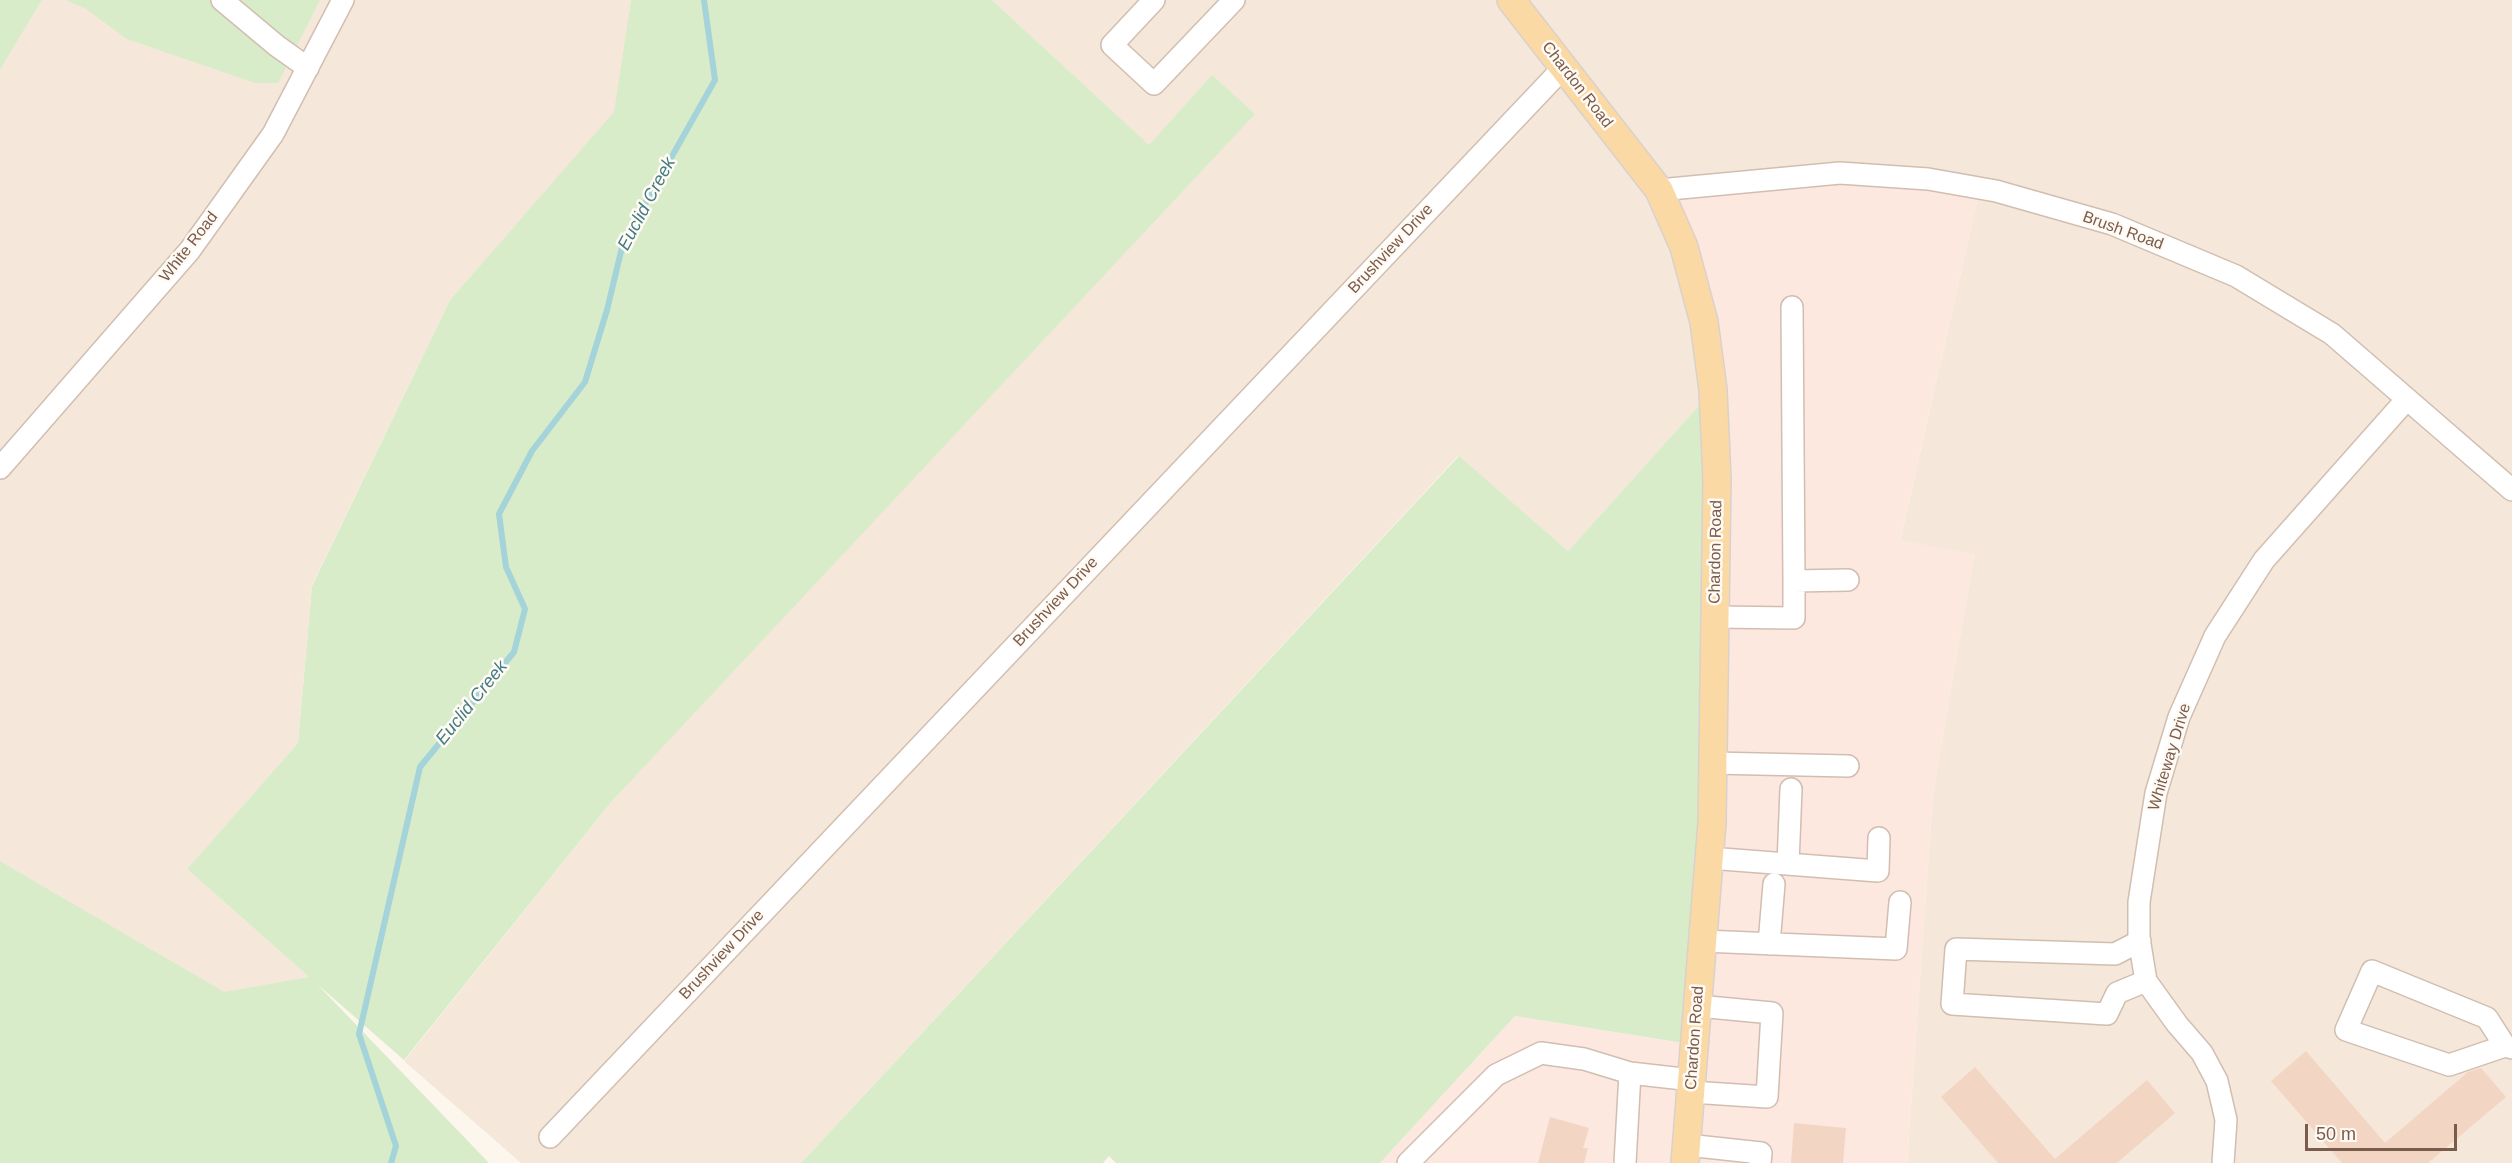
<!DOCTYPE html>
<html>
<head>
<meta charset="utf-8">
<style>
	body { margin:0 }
	#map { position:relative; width:2512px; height:1163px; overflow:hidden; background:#fdf6ec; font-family:Helvetica,sans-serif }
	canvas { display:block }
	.scale { position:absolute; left:2305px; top:1124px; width:152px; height:27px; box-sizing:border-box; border:3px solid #7a5c4d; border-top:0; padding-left:8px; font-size:18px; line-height:21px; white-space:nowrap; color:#7a5c4d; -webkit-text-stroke:4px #fffaf3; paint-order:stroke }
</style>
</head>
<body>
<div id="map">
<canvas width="2512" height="1163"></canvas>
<div class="scale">50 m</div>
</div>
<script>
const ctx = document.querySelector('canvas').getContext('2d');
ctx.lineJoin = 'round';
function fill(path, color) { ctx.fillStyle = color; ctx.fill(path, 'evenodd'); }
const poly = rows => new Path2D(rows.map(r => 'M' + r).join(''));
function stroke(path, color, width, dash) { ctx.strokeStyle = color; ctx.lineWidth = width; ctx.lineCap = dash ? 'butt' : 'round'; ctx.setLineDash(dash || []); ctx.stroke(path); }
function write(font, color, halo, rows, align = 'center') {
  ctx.font = font + ' Helvetica,sans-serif'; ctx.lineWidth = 5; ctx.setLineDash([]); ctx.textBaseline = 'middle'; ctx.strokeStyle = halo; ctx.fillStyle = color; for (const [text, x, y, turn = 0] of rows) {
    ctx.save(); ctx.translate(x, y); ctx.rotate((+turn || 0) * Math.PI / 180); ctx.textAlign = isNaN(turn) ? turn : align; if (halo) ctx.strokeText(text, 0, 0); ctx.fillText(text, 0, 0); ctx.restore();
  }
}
fill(poly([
	[42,0,631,0,615,112,450,300,312,585,298,743,187,869,309,977,224,993,0,861,0,70],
	[992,0,2512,0,2512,1163,1907,1163,1933,793,1974,555,1900,541,1980,188,1713,390,1568,551,1458,456,801,1163,521,1163,404,1061,612,801,1212,75,1149,146]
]), '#f5e8da');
fill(poly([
	[1840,173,1980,188,1900,540,1974,555,1933,793,1907,1163,1380,1163,1515,1016,1694,1045,1713,390,1659,190]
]), '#fde8e0');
fill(poly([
	[0,0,42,0,0,70],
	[66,0,320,0,278,83,255,83,127,39,86,9],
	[631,0,992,0,1149,145,1212,75,1255,114,612,801,404,1060,317,984,489,1163,0,1163,0,861,224,992,309,977,187,869,298,743,312,586,450,300,614,112],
	[1713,390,1695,1045,1515,1016,1380,1163,1116,1163,1109,1156,1103,1163,801,1163,1459,456,1568,551]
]), '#d8ecc9');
stroke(poly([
	[391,1163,396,1146,359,1034,420,767,514,652,525,609,506,567,499,514,532,451,585,382,607,310,623,243,715,80,704,0]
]), '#a5d3da', 6);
fill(poly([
	[2306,1051,2385,1143,2468,1072,2481,1068,2506,1097,2428,1163,2342,1163,2271,1081],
	[1975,1067,2055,1159,2147,1080,2175,1113,2117,1163,1998,1163,1941,1097],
	[1550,1117,1589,1128,1583,1148,1588,1148,1584,1163,1538,1163],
	[1794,1123,1846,1128,1843,1163,1791,1163]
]), '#f3d5c3');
const minor = poly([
	[222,0,277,46,308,68],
	[1154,0,1112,45,1154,84,1234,0],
	[1659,190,1840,173,1928,179,1996,191,2112,224,2236,276,2332,334,2512,490],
	[1792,307,1794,581],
	[0,468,190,250,273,134,343,0],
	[1715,617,1794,618,1794,581,1848,580],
	[1713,763,1848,766],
	[1709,858,1878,871,1879,838],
	[1788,864,1791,789],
	[1703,941,1896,949,1900,902],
	[2140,941,2115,954,1956,949,1952,1004,2107,1014,2117,993,2146,981],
	[1769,944,1774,884],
	[2505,1046,2449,1065,2346,1030,2372,971,2487,1018,2505,1046,2512,1048],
	[1691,1092,1767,1097,1772,1013,1698,1006],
	[550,1137,1563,68],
	[1687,1145,1761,1153,1760,1163],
	[1408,1163,1496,1075,1541,1053,1584,1059,1630,1073,1692,1080],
	[1625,1163,1630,1073],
	[2223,1163,2226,1120,2217,1081,2202,1053,2177,1024,2146,981,2139,938,2139,902,2156,793,2179,717,2215,636,2264,560,2407,399]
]);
const major = poly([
	[1511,0,1659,190,1684,247,1704,322,1713,390,1717,479,1712,823,1685,1163]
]);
stroke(minor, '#d1beb0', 24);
stroke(major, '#dad1cd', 30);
stroke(minor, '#fff', 21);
stroke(major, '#fbd9a5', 27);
write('16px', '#7a5c4d', '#fffaf3', [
	["Chardon Road",1577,85,52],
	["Brush Road",2123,231,20],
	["White Road",189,247,-52],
	["Brushview Drive",1391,249,-47],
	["Chardon Road",1716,552,-89],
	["Brushview Drive",1056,602,-47],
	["Whiteway Drive",2170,757,-73],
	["Brushview Drive",722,955,-47],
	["Chardon Road",1695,1038,-86]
]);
write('italic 18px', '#437c86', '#fffaf3', [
	["Euclid Creek",647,204,-62],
	["Euclid Creek",472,703,-51]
]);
</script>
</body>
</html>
